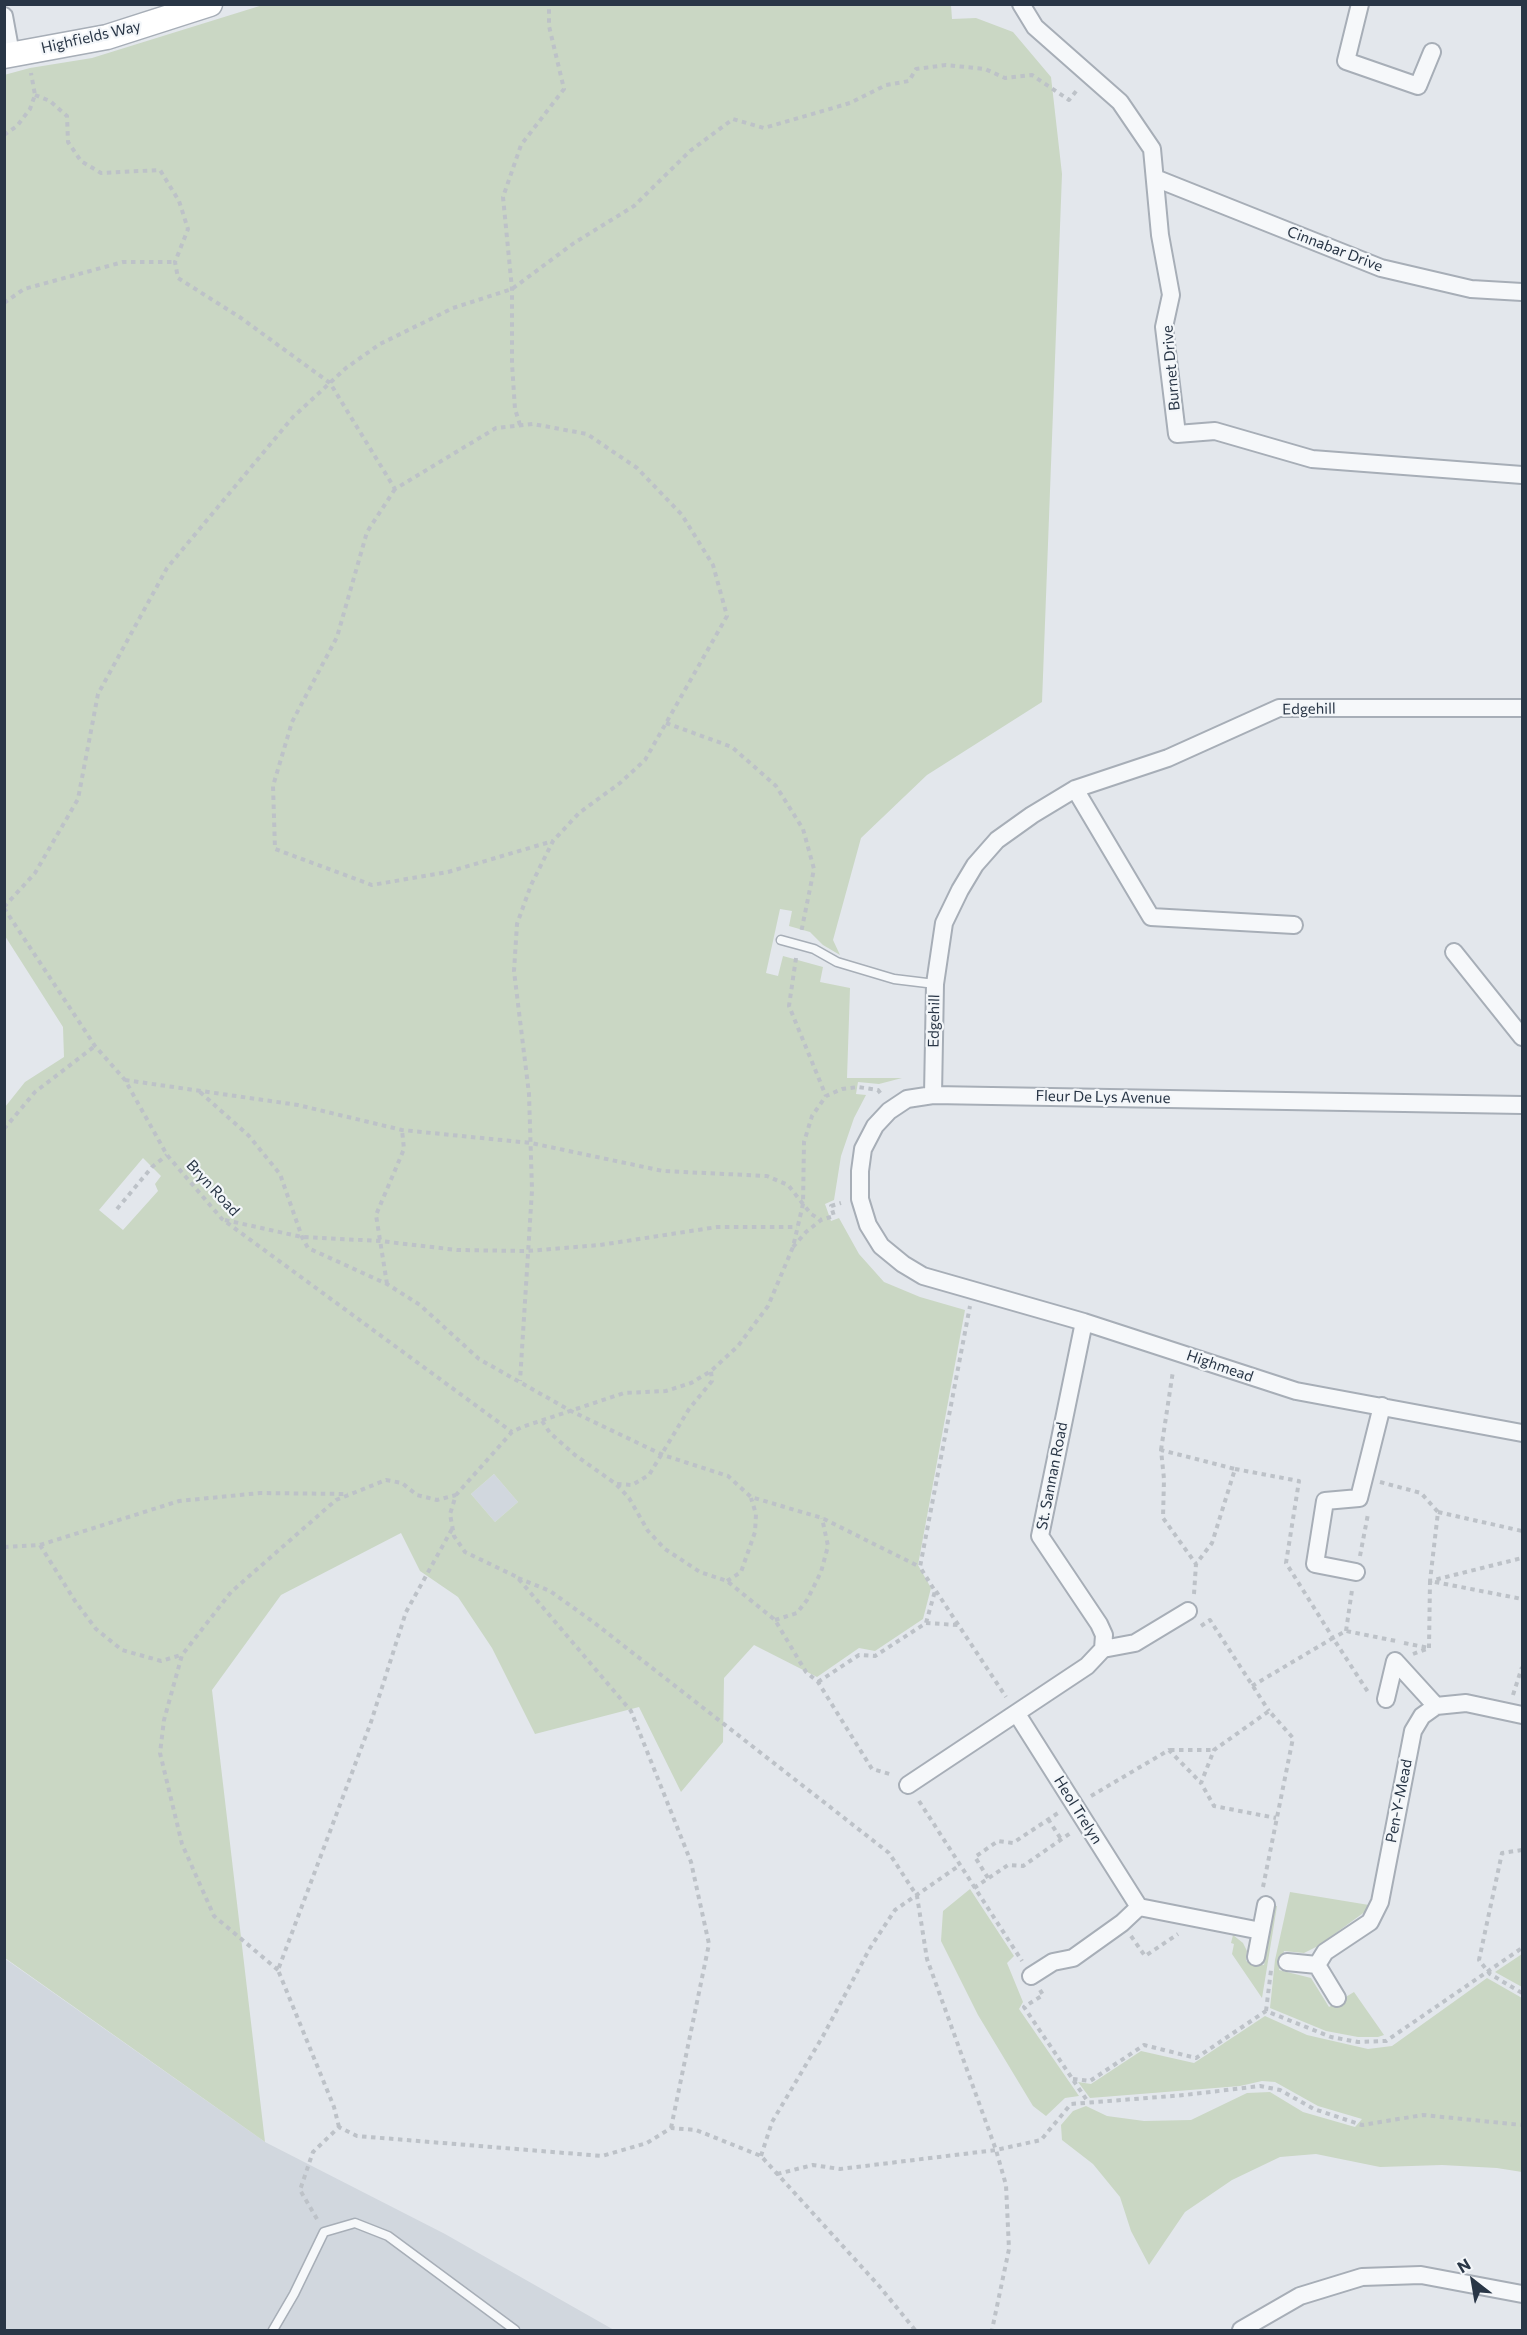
<!DOCTYPE html>
<html>
<head>
<meta charset="utf-8">
<style>
	body { margin:0 }
	#map { position:relative; width:1527px; height:2335px; overflow:hidden; background:#e3e7ec; font-family:Commissioner,sans-serif }
	canvas { display:block }
	.frame { position:absolute; inset:0; border:6px solid #293646; pointer-events:none }
	.north { position:absolute; left:1443px; top:2251px; width:60px; height:60px; -webkit-text-stroke:4px #f3f6f9; paint-order:stroke; rotate:329deg; font-size:16px; font-weight:700; line-height:24px; text-align:center; color:#293646 }
	.north::after { content:''; display:block; margin:auto; width:21px; height:27px; background:#293646; clip-path:polygon(50% 0,100% 100%,50% 72%,0 100%) }
</style>
</head>
<body>
<div id="map">
<canvas width="1527" height="2335"></canvas>
<div class="frame"></div>
<div class="north">N</div>
</div>
<script>
const ctx = document.querySelector('canvas').getContext('2d');
ctx.lineJoin = 'round';
function fill(path, color) { ctx.fillStyle = color; ctx.fill(path, 'evenodd'); }
const poly = rows => new Path2D(rows.map(r => 'M' + r).join(''));
function stroke(path, color, width, dash) { ctx.strokeStyle = color; ctx.lineWidth = width; ctx.lineCap = dash ? 'butt' : 'round'; ctx.setLineDash(dash || []); ctx.stroke(path); }
function write(font, color, halo, rows, align = 'center') {
  ctx.font = font + ' Commissioner,sans-serif'; ctx.lineWidth = 4.5; ctx.setLineDash([]); ctx.textBaseline = 'middle'; ctx.strokeStyle = halo; ctx.fillStyle = color; for (const [text, x, y, turn = 0] of rows) {
    ctx.save(); ctx.translate(x, y); ctx.rotate((+turn || 0) * Math.PI / 180); ctx.textAlign = isNaN(turn) ? turn : align; if (halo) ctx.strokeText(text, 0, 0); ctx.fillText(text, 0, 0); ctx.restore();
  }
}
fill(poly([
	[494,1474,518,1502,495,1522,471,1494],
	[4,1958,265,2142,445,2234,614,2330,5,2330]
]), '#d1d7de');
fill(poly([
	[266,4,951,5,952,19,976,18,1013,32,1051,77,1062,174,1042,702,927,775,861,838,833,940,840,955,823,945,810,932,789,926,792,911,780,909,766,973,778,976,783,956,823,967,820,982,850,988,847,1078,902,1078,879,1084,858,1082,856,1094,866,1095,854,1118,841,1156,834,1200,825,1204,831,1221,839,1218,859,1254,884,1282,920,1297,965,1310,918,1565,931,1588,923,1619,875,1651,859,1648,817,1677,754,1645,724,1678,723,1742,681,1792,639,1707,535,1734,492,1648,458,1597,420,1571,401,1533,281,1595,212,1690,265,2142,5,1958,5,1107,25,1082,64,1057,63,1027,5,936,4,75,30,68,92,58],
	[143,1158,161,1176,155,1184,158,1191,123,1230,99,1210],
	[494,1474,518,1502,495,1522,471,1494],
	[970,1889,1014,1956,1007,1963,1023,2002,1019,2009,1079,2096,1065,2098,1046,2116,1033,2106,978,2015,941,1941,943,1911],
	[1290,1892,1369,1905,1366,1911,1318,1946,1304,1953,1284,1951,1279,1970,1311,1978,1329,2007,1354,1992,1384,2035,1378,2037,1358,2037,1326,2031,1270,2008,1275,1960],
	[1275,1906,1277,1906,1262,1998,1232,1954,1234,1944,1231,1943,1233,1935,1243,1943,1247,1951,1246,1961,1264,1965],
	[1522,1954,1522,1987,1495,1972],
	[1487,1978,1522,1998,1522,2172,1497,2168,1442,2165,1380,2167,1316,2154,1280,2157,1232,2180,1185,2212,1149,2265,1131,2231,1120,2197,1093,2164,1062,2140,1061,2125,1073,2111,1086,2106,1107,2116,1144,2121,1191,2120,1247,2093,1270,2092,1303,2112,1355,2127,1362,2119,1318,2106,1275,2082,1262,2081,1240,2086,1090,2098,1078,2082,1091,2084,1141,2051,1194,2063,1265,2016,1307,2035,1368,2049,1392,2046]
]), '#cad7c4');
const service = poly([
	[781,940,814,949,837,962,894,979,935,984],
	[273,2330,294,2294,324,2232,355,2223,388,2236,515,2330]
]);
const minor = poly([
	[1021,4,1035,27,1120,102,1152,149,1160,235,1171,295,1164,327,1177,434,1215,431,1312,459,1522,475],
	[1360,4,1346,61,1418,86,1432,52],
	[4,16,11,54],
	[1155,178,1381,268,1471,289,1522,292],
	[1075,789,1151,917,1294,925],
	[1454,952,1522,1037],
	[933,1095,935,984,944,923,960,890,975,865,997,840,1032,815,1075,789,1168,758,1279,708,1522,708],
	[1522,1105,933,1095,907,1099,889,1111,875,1126,863,1149,860,1171,860,1199,868,1225,881,1246,903,1264,923,1276,1084,1322,1296,1391,1522,1433],
	[1356,1572,1315,1564,1325,1501,1359,1498,1382,1406],
	[1103,1649,1135,1643,1188,1611],
	[1386,1699,1395,1661,1436,1706],
	[1017,1714,1139,1907,1261,1931],
	[908,1785,1087,1666,1103,1649,1104,1635,1099,1624,1040,1536,1084,1322],
	[1256,1957,1266,1905],
	[1287,1962,1317,1965],
	[1317,1965,1325,1952,1370,1922,1380,1902,1413,1731,1422,1716,1436,1706,1466,1703,1522,1715],
	[1317,1965,1337,1998],
	[1031,1976,1053,1962,1073,1958,1122,1923,1139,1907],
	[1241,2330,1300,2296,1362,2277,1421,2275,1522,2294]
]);
const secondary = poly([
	[4,56,107,37,210,4]
]);
stroke(service, '#a7aeb7', 11);
stroke(minor, '#a7aeb7', 20);
stroke(secondary, '#a7aeb7', 27);
stroke(poly([
	[35,95,50,101,67,116,68,142,81,161,101,173,160,170,179,201,188,229,175,262,178,278,241,318,330,383,395,489,496,428,533,424,587,434,637,468,682,515,713,565,727,616,645,760,620,783,579,813,553,841,531,885,517,924,514,971,529,1094,532,1190,520,1381],
	[4,135,17,126,30,109,35,95,31,73],
	[4,303,24,289,123,262,175,262],
	[520,425,515,409,512,364,512,289,503,197,521,145,564,89,549,26,549,4],
	[395,489,367,532,337,637,292,722,273,786,275,849,372,885,448,872,553,841],
	[666,723,732,747,776,786,803,829,814,869,801,933],
	[4,907,35,873,78,799,98,694,167,568,293,417,346,368,380,344,453,308,512,289,574,243,634,206,690,151,733,119,764,128,850,103,886,85,909,81,916,69,946,65,985,69,1005,78,1032,75,1069,100,1078,89],
	[4,908,95,1046,125,1080,167,1155,222,1219,512,1432],
	[796,958,789,1006,826,1096],
	[125,1080,298,1105,402,1130,531,1143,663,1171,767,1176,788,1185,811,1214,821,1220],
	[200,1092,249,1136,280,1174,302,1237,308,1248,387,1284,420,1305,479,1359,571,1411,663,1455,728,1476,751,1497,822,1518,920,1567],
	[4,1129,35,1092,95,1046],
	[117,1209,152,1167,167,1155],
	[225,1220,302,1237,380,1241,457,1250,527,1251,600,1245,717,1227,797,1227],
	[793,1247,806,1232,821,1220,834,1216,831,1206,841,1203],
	[387,1284,376,1215,404,1149,402,1130],
	[542,1421,550,1433,575,1455,616,1484,629,1498,648,1531,665,1549,700,1572,727,1581,775,1620,806,1672,818,1682,872,1769,893,1775],
	[1161,1450,1173,1371],
	[1235,1469,1299,1481,1286,1563,1333,1638,1346,1631,1396,1641],
	[1380,1482,1421,1493,1438,1512,1430,1581,1522,1558],
	[617,1484,632,1485,649,1475,689,1409,712,1381,711,1371],
	[1438,1512,1522,1531],
	[40,1545,75,1601,96,1629,122,1650,161,1661,181,1655],
	[4,1547,40,1545,179,1501,260,1493,348,1494],
	[1360,1556,1368,1514],
	[518,1578,550,1591,592,1621,889,1853,917,1896,927,1959,996,2150,1006,2185,1009,2249,992,2330],
	[727,1581,741,1572,755,1532,756,1514,751,1498],
	[936,1591,1006,1697],
	[1194,1594,1196,1564,1212,1543,1235,1469,1161,1450,1164,1479,1163,1518,1196,1564],
	[775,1620,797,1613,807,1600,821,1572,828,1546,822,1518],
	[926,1623,958,1625],
	[1201,1626,1210,1620,1269,1711],
	[1346,1631,1352,1590],
	[1404,1643,1429,1648],
	[1429,1648,1430,1581,1522,1599],
	[1413,1654,1429,1648],
	[818,1682,859,1655,875,1656,926,1623,935,1591,920,1567,970,1306],
	[1252,1686,1333,1638,1368,1692],
	[1513,1695,1522,1667],
	[1170,1750,1214,1750],
	[1091,1796,1169,1750,1201,1783],
	[919,1801,1022,1961],
	[1048,1819,1061,1839],
	[1522,1850,1502,1853,1479,1960,1490,1974,1522,1993],
	[988,1878,975,1857,998,1841,1013,1843,1058,1813],
	[1263,1887,1293,1738,1269,1711,1214,1750,1201,1783,1214,1806,1276,1818],
	[974,1888,1008,1865,1023,1866,1072,1832],
	[1131,1936,1145,1956,1178,1934],
	[278,1970,214,1916,182,1844,160,1753,164,1720,182,1655,231,1592,336,1500,386,1480,402,1483,417,1495,437,1500,456,1495],
	[1040,1990,1043,1995,1024,2007,1088,2102],
	[1266,2011,1271,1970],
	[1073,2079,1090,2081,1144,2045,1196,2058,1266,2011,1331,2037,1358,2042,1386,2041,1522,1948],
	[339,2127,334,2107,278,1970,371,1722,406,1612,452,1529],
	[671,2128,709,1944,691,1862,631,1711,517,1577,465,1552,454,1536,450,1514,456,1495,512,1432,522,1427,624,1393,666,1391,691,1383,711,1371,738,1346,768,1306,793,1247,803,1204,804,1142,812,1116,826,1096,842,1089,858,1087,878,1090,881,1094],
	[761,2156,772,2122,823,2036,870,1948,895,1910,960,1865],
	[777,2174,813,2165,840,2169,996,2150,1041,2140,1071,2104,1185,2095,1260,2086,1280,2090,1314,2109,1362,2125,1423,2115,1522,2125],
	[317,2219,300,2190,313,2152,339,2127,357,2136,602,2156,647,2143,671,2128,696,2130,761,2156,880,2287,915,2330]
]), '#bdc2c8', 4, [4.5, 4.5]);
stroke(service, '#f6f8fa', 8);
stroke(minor, '#f6f8fa', 16);
stroke(secondary, '#fff', 24);
write('15px', '#293646', '#f3f6f9', [
	["Highfields Way",91,37,-13],
	["Cinnabar Drive",1335,249,21],
	["Burnet Drive",1171,368,-95],
	["Edgehill",1309,709,-1],
	["Edgehill",934,1021,-89],
	["Fleur De Lys Avenue",1103,1097,1],
	["Bryn Road",213,1188,47],
	["Highmead",1220,1366,19],
	["St. Sannan Road",1052,1476,-79],
	["Pen-Y-Mead",1399,1801,-79],
	["Heol Trelyn",1078,1810,58]
]);
</script>
</body>
</html>
